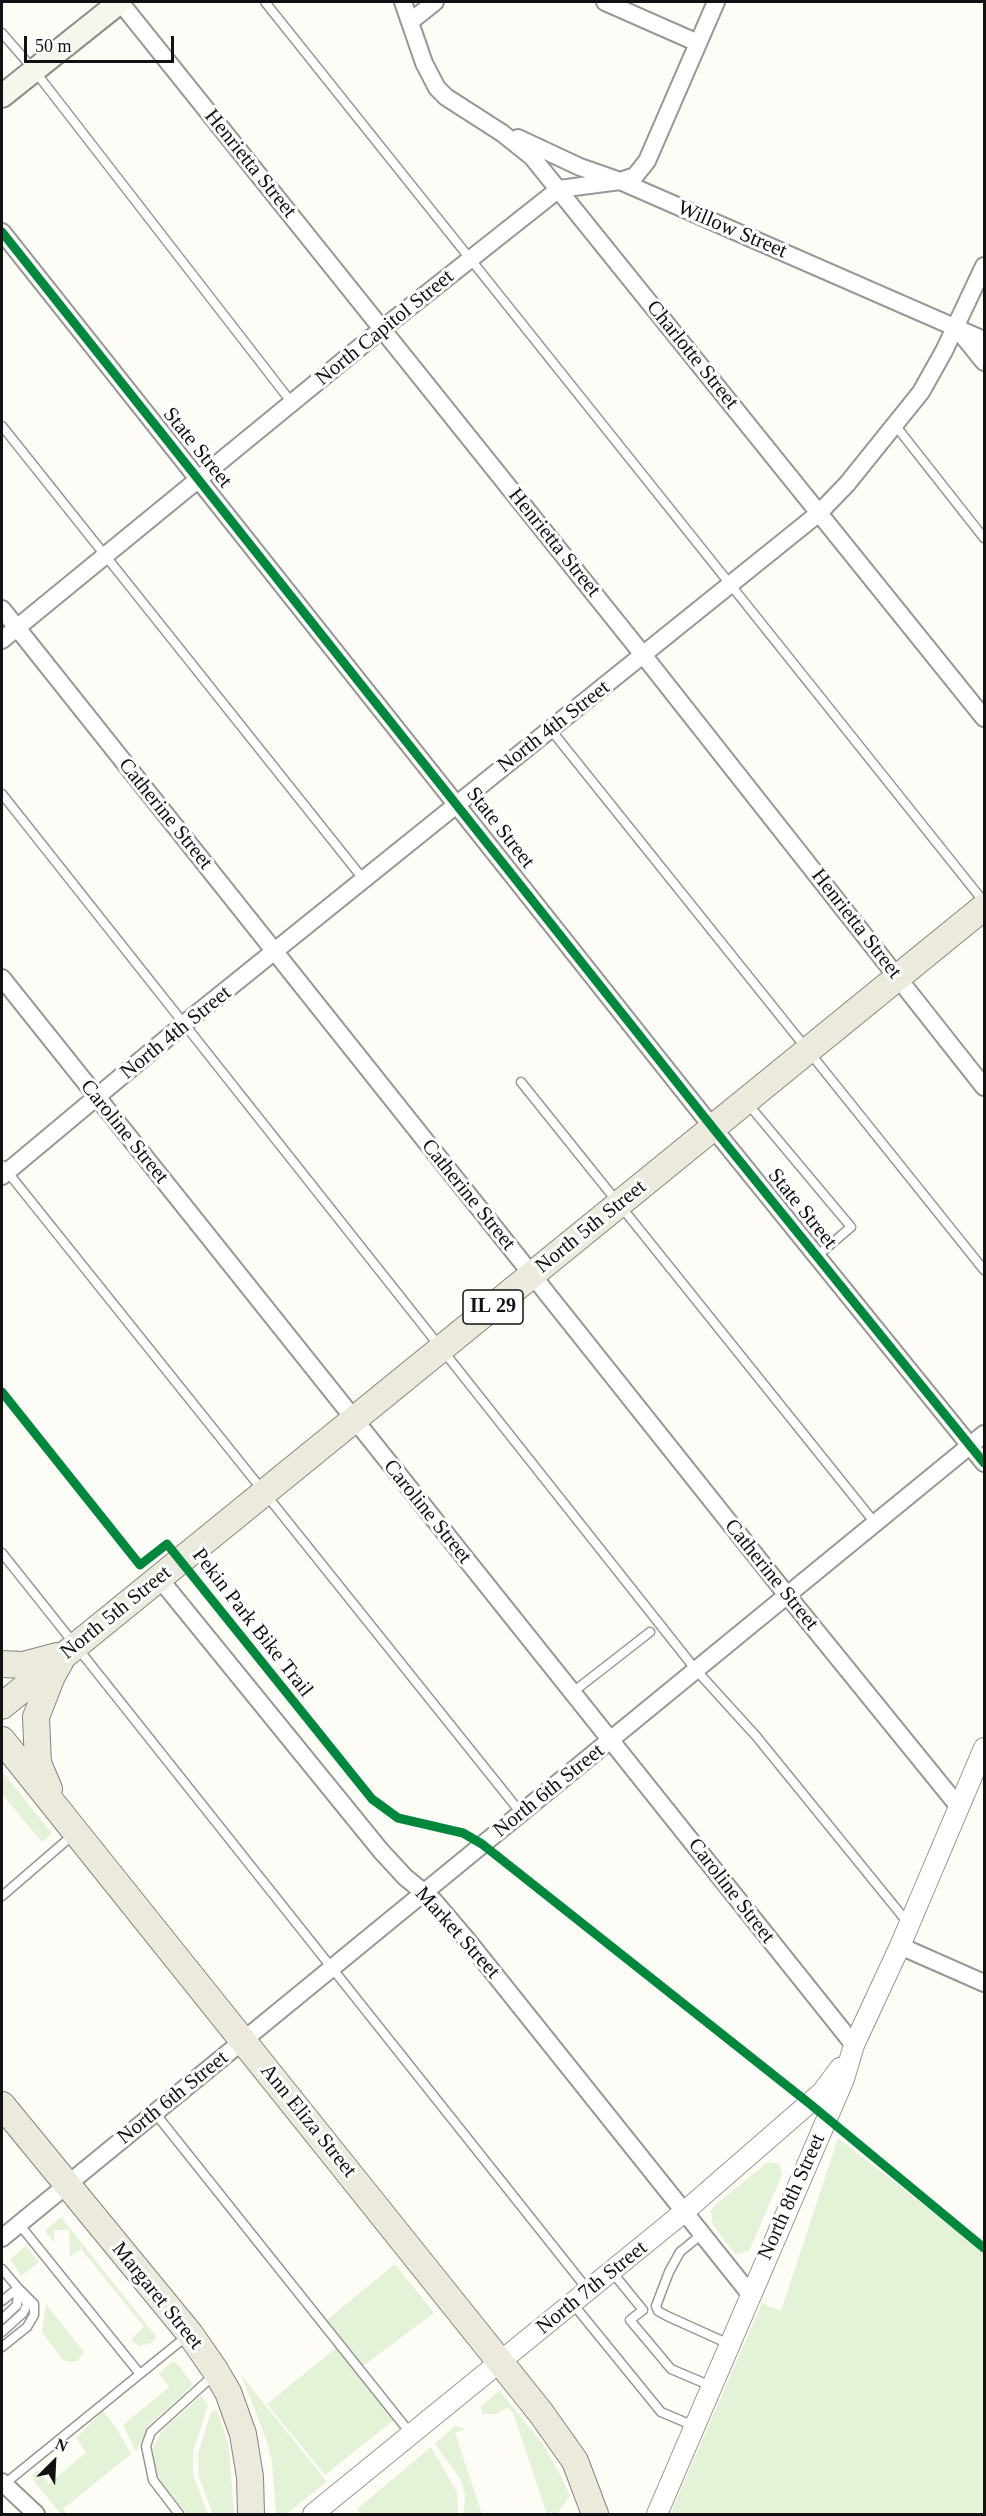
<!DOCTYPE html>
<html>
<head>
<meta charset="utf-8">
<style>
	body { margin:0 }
	#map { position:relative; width:986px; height:2516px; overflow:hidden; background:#fdfcf7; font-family:"Times New Roman",serif }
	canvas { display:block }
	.frame { position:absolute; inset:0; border:3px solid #111; pointer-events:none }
	.north { position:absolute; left:24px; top:2432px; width:60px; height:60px; -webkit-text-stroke:4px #fff; paint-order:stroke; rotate:24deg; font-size:16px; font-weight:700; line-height:24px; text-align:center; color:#111 }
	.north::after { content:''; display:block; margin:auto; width:21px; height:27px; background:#111; clip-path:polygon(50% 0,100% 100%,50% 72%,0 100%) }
	.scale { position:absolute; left:24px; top:36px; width:150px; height:27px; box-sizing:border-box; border:3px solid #111; border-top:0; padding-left:8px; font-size:18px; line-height:21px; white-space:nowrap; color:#111; -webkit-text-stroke:4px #fff; paint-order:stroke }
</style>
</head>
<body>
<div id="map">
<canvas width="986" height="2516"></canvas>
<div class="frame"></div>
<div class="north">N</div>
<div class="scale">50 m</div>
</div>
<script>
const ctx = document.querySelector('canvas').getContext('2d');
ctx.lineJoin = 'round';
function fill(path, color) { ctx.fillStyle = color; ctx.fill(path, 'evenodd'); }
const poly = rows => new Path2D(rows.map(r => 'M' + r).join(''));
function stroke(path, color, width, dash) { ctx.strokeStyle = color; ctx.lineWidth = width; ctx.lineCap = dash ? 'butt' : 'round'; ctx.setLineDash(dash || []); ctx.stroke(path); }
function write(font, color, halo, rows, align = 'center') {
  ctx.font = font + ' "Times New Roman",serif'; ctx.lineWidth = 6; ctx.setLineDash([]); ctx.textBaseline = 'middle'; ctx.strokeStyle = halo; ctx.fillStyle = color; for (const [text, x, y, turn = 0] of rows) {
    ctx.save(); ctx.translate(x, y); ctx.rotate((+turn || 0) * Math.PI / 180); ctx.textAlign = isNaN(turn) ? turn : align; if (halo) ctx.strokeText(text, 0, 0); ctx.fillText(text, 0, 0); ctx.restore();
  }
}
fill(poly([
	[2,1771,50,1831,51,1834,42,1842,2,1794],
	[838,2138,984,2252,984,2514,670,2514,762,2303,781,2311],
	[768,2162,779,2164,782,2175,749,2251,735,2254,713,2225,711,2211,715,2205],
	[61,2217,156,2336,152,2343,139,2346,132,2341,133,2337,144,2327,81,2249,70,2257,69,2230,54,2230,54,2242,46,2233,46,2230],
	[26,2246,39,2262,21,2276,10,2259],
	[395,2264,434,2313,363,2366,327,2320],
	[46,2304,84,2352,77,2361,68,2362,62,2359,42,2332],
	[336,2348,394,2420,325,2475,267,2404],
	[171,2362,176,2362,193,2385,150,2424,136,2451,123,2425,169,2387,159,2374],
	[241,2375,327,2482,286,2514,276,2514,272,2462,266,2439],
	[500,2391,542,2443,561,2476,570,2496,557,2514,547,2514,513,2413,507,2407,497,2414,482,2414,481,2406],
	[201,2396,208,2405,193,2452,193,2474,208,2514,187,2514,162,2484,155,2469,153,2447,162,2431],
	[217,2410,229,2446,234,2514,213,2514,199,2478,198,2454,211,2412],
	[103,2411,117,2429,131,2454,63,2509,67,2514,61,2514,34,2481,32,2475,37,2470,49,2484,86,2452,76,2438],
	[455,2426,466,2429,455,2433,482,2514,464,2514,465,2495,461,2480,435,2444],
	[431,2447,457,2492,458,2514,361,2514,357,2509]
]), '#e4f2d7');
const service = poly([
	[265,2,984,902],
	[2,33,34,70,292,403],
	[895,425,984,538],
	[2,426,364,880],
	[551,730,984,1270],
	[2,794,696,1670,756,1736,908,1923],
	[521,1082,875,1523],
	[748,1104,851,1227,817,1256],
	[2,1165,521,1813],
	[2,1553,588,2290],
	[573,1692,650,1632],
	[2,1896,74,1834],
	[155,2113,411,2434],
	[19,2224,140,2374,187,2336],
	[702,2234,680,2252,669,2272,656,2306,658,2311,667,2316,729,2344],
	[2,2269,18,2288,2,2301],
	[612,2272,643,2310,630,2320,671,2369,711,2386],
	[573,2304,661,2412,694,2426],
	[2,2319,17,2305,18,2289],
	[2,2332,23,2313,27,2305,22,2293],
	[2,2347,27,2327,34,2315,34,2304,18,2288],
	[2,2486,140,2374],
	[179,2514,153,2480,146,2446,151,2432,214,2375]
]);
const minor = poly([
	[120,2,644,656,984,1087],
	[403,2,424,63,437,88,446,97,502,133,532,157,984,718],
	[605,2,698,43],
	[411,21,435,2],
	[518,138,580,167,620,181,984,340],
	[2,232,713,1128,984,1463],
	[958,330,984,362],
	[2,609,787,1595,959,1807],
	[2,640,382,329,559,189,620,181,635,176,647,161,716,2],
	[2,978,854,2045],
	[2,1176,184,1024,819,513,847,484,921,392,944,351,984,266],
	[159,1578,381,1851,405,1877,434,1901,468,1941,750,2294],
	[900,1946,984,1983],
	[2,2238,984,1434],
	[2,2482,36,2514]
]);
const tertiary = poly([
	[313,2514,684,2212,822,2092,840,2068],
	[657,2514,844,2079,854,2045,900,1946,984,1748]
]);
const secondary = poly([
	[2,96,120,2]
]);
const primary = poly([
	[2,1664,23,1665,57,1656],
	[2,1706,984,907],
	[2,1740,541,2413,575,2461,595,2514],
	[49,1789,38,1763,36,1717,52,1676,60,1662],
	[2,2105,190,2334,215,2370,228,2392,243,2434,250,2477,251,2514]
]);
stroke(service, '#979795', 11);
stroke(minor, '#979795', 20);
stroke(tertiary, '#979795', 22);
stroke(secondary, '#8e8d8b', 26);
stroke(primary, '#858482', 28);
stroke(service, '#fffffe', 8);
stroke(minor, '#fffffe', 16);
stroke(tertiary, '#fffffe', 20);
stroke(secondary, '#f6f6ec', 22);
stroke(primary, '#eceadc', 26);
stroke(poly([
	[2,232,713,1128,984,1463],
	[2,1392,140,1565,167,1544,372,1799,398,1818,463,1833,482,1844,810,2104,984,2248]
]), '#00873e', 9);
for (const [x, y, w] of [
	[493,1307,60]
]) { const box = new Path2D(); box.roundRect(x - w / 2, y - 17, w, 34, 4.5); ctx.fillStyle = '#fff'; ctx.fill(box); stroke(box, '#111', 1.5); }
write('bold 20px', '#111', null, [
	["IL 29",493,1307]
]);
write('21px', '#111', '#fff', [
	["Henrietta Street",250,164,51],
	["Willow Street",732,230,23],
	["North Capitol Street",385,328,-39],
	["Charlotte Street",692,355,51],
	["State Street",197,448,51],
	["Henrietta Street",554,543,51],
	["North 4th Street",554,727,-38],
	["Catherine Street",165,814,51],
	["State Street",500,828,52],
	["Henrietta Street",856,924,52],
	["North 4th Street",176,1033,-39],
	["Caroline Street",124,1132,51],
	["Catherine Street",468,1195,51],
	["State Street",802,1209,51],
	["North 5th Street",591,1227,-39],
	["Caroline Street",427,1512,51],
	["Catherine Street",771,1575,51],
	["North 5th Street",116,1613,-39],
	["Pekin Park Bike Trail",252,1623,52],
	["North 6th Street",549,1791,-39],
	["Caroline Street",731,1891,52],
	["Market Street",457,1933,48],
	["North 6th Street",173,2098,-39],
	["Ann Eliza Street",308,2121,51],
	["North 8th Street",792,2197,-66],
	["North 7th Street",592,2288,-39],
	["Margaret Street",157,2296,51]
]);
</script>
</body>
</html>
